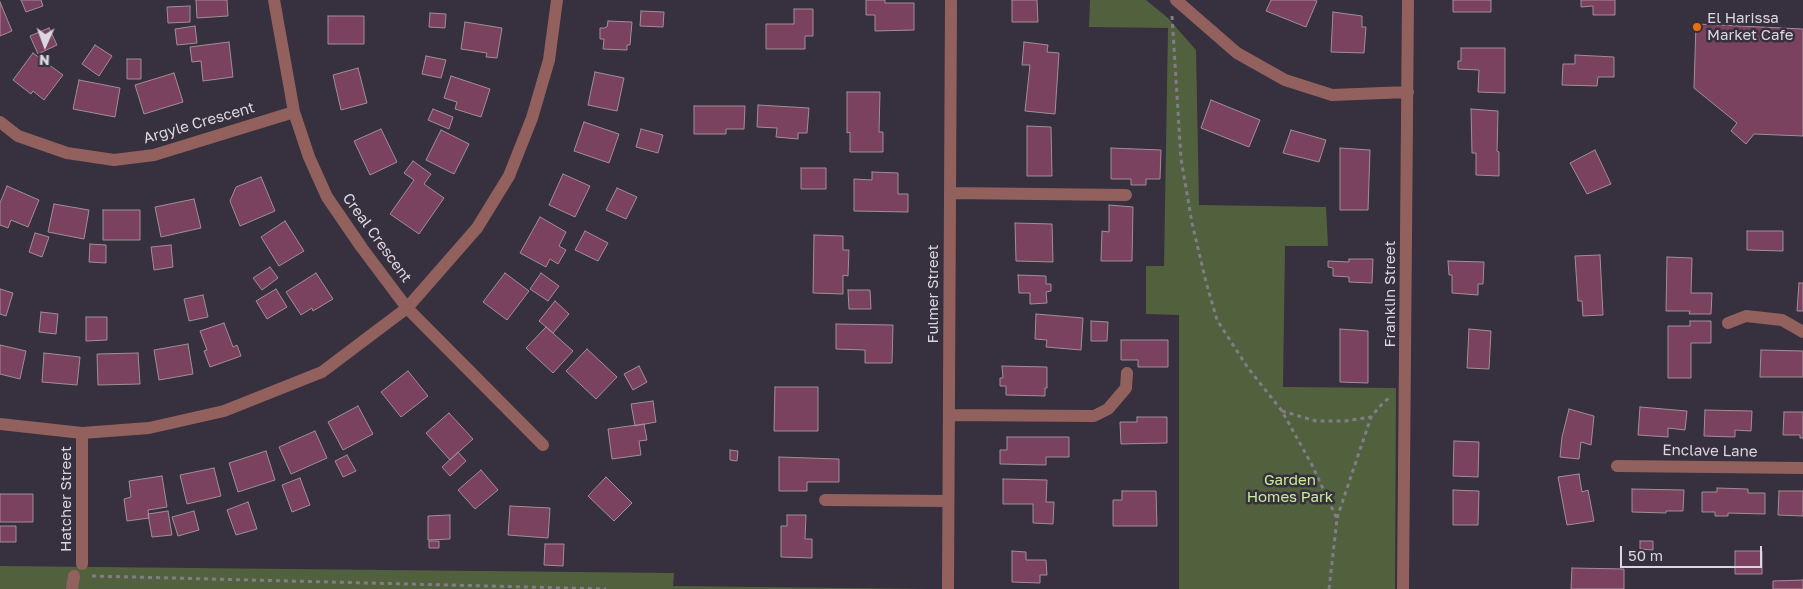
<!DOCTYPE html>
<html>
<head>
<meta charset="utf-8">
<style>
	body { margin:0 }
	#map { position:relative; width:1803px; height:589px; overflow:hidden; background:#37303e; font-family:"Golos Text",sans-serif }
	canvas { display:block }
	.north { position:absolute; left:20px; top:20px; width:50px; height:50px; -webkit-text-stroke:4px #37303e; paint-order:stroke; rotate:182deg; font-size:14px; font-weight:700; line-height:20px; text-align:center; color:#dbd7e0 }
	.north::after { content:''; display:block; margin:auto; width:18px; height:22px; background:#dbd7e0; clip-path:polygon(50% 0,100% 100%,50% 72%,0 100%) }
	.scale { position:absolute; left:1620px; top:546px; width:142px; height:22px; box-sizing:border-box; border:2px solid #dbd7e0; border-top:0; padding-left:6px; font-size:15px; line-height:18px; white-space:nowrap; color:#dbd7e0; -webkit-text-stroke:4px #37303e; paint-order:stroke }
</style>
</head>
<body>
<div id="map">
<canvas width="1803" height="589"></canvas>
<div class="north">N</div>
<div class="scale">50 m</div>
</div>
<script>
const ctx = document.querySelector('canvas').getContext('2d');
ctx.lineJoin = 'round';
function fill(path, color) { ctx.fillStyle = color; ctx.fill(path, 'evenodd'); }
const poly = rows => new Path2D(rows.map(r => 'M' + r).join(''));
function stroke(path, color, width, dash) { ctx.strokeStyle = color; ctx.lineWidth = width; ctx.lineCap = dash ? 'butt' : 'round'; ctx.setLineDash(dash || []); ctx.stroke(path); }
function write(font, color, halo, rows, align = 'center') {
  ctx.font = font + ' "Golos Text",sans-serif'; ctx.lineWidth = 5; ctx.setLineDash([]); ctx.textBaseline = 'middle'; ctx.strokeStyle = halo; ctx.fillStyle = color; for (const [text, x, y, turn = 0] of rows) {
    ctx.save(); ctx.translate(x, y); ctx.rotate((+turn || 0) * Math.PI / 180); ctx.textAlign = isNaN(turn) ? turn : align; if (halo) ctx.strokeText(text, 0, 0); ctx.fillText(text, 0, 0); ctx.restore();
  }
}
fill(poly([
	[1090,0,1146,0,1168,18,1196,50,1199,205,1326,207,1328,246,1285,246,1283,387,1396,388,1395,589,1179,589,1179,315,1146,314,1146,266,1164,266,1168,28,1089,27],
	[0,566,674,573,673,586,929,589,0,589]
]), '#52613d');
const building = poly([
	[21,0,41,0,43,6,26,12,21,0],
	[196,0,227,0,228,16,197,18,196,0],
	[866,0,885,0,885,3,914,3,914,30,875,31,875,15,866,15,866,0],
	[1012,0,1037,0,1038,22,1012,22,1012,0],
	[1271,0,1315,0,1317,1,1306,27,1266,11,1271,0],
	[1453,0,1491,0,1491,12,1453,12,1453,0],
	[1581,0,1615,0,1615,15,1593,15,1593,6,1581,7,1581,0],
	[0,2,12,31,0,36,0,2],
	[190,6,190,22,168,23,167,7,190,6],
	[794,9,813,9,813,36,805,36,805,49,766,49,766,24,794,24,794,9],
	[641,11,664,12,663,27,640,26,641,11],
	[1333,12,1362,16,1362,27,1366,27,1364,53,1331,52,1333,12],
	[430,13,446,14,445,28,429,27,430,13],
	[328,16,364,16,364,44,328,44,328,16],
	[608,21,632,22,630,45,627,45,627,50,603,49,604,39,600,39,600,28,605,28,606,27,607,27,608,21],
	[465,22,502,28,497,58,486,57,487,53,461,49,465,22],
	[1696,24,1803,29,1803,136,1754,134,1746,144,1731,131,1737,123,1694,88,1696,24],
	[195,26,197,43,177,45,175,29,195,26],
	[49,28,57,45,38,54,30,36,49,28],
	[229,42,233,77,203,81,201,61,192,62,190,47,229,42],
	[1024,42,1048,45,1047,52,1059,53,1055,114,1025,111,1030,65,1022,65,1024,42],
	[95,45,112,56,99,76,82,64,95,45],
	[1461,48,1505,48,1505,93,1478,92,1479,70,1458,69,1458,61,1461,61,1461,48],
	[33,53,63,75,44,100,33,91,31,94,13,80,33,53],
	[1575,55,1614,57,1614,77,1598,77,1597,86,1562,85,1563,64,1575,64,1575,55],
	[426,56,446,60,441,78,422,74,426,56],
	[127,59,141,59,141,79,127,79,127,59],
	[358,68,367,103,341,110,333,75,358,68],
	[595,72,624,78,617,111,588,105,595,72],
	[174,73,183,102,144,114,135,85,174,73],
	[451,76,490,89,481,117,455,109,457,102,444,98,451,76],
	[79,80,120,88,115,117,73,109,79,80],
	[847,92,880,92,879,132,883,132,883,152,850,152,850,132,847,133,847,92],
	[1211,100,1260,120,1249,147,1201,128,1211,100],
	[758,105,809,108,807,133,798,133,798,139,776,137,777,128,757,127,758,105],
	[694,106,745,106,744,129,726,129,726,134,694,134,694,106],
	[433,109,453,117,449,129,428,120,433,109],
	[1471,109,1498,111,1497,151,1499,152,1499,176,1476,175,1476,153,1472,153,1471,109],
	[584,122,619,134,609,163,574,151,584,122],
	[1027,126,1051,127,1052,176,1027,176,1027,126],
	[381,129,397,162,370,175,354,141,381,129],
	[641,129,663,135,658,153,636,147,641,129],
	[441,130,469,144,454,174,426,160,441,130],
	[1291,130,1326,140,1319,162,1283,153,1291,130],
	[1111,148,1161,150,1160,179,1146,179,1146,185,1131,185,1131,179,1111,179,1111,148],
	[1340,148,1370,150,1368,210,1340,210,1340,148],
	[1595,150,1611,184,1587,194,1570,163,1595,150],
	[413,161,431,174,424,184,444,198,419,234,390,214,414,180,404,173,413,161],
	[801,168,826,168,826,189,801,189,801,168],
	[872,172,898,173,898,194,908,194,908,212,854,211,854,179,872,180,872,172],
	[563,174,590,186,575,217,549,205,563,174],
	[261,177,275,211,240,226,230,201,236,187,261,177],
	[7,186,39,200,28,227,11,220,8,228,0,225,0,203,7,186],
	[617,188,637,197,626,219,606,210,617,188],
	[194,199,201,228,161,237,155,207,194,199],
	[54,204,89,210,84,239,48,232,54,204],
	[1109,205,1133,207,1132,261,1101,261,1102,231,1109,232,1109,205],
	[103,210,140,210,140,240,103,240,103,210],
	[540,217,566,232,559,246,566,250,558,264,550,259,546,267,520,253,540,217],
	[285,221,304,251,279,266,261,237,285,221],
	[1015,223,1052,224,1053,262,1016,261,1015,223],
	[585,231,608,243,598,261,575,250,585,231],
	[1747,231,1783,231,1783,251,1747,250,1747,231],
	[35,233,49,237,42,257,29,252,35,233],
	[814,235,843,236,843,250,849,250,848,276,843,275,843,294,813,293,814,235],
	[90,244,106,245,106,263,89,262,90,244],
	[171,245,173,267,154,270,151,247,171,245],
	[1600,255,1603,315,1583,316,1582,301,1578,301,1575,256,1600,255],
	[1667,257,1692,258,1691,293,1712,293,1711,314,1689,314,1690,311,1666,311,1667,257],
	[1349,259,1373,259,1372,283,1349,282,1349,277,1333,276,1333,268,1328,267,1328,261,1349,262,1349,259],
	[1448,261,1484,262,1483,284,1478,284,1478,295,1452,293,1452,275,1449,275,1448,261],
	[270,267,278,278,262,290,253,278,270,267],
	[316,273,333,299,313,311,312,308,301,315,286,292,316,273],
	[505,273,529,291,507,320,483,302,505,273],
	[541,273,559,286,548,301,530,289,541,273],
	[1018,275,1046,276,1046,284,1051,284,1051,291,1046,292,1047,303,1030,304,1030,293,1019,293,1018,275],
	[1799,283,1803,283,1803,311,1797,311,1799,283],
	[0,289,13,293,6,316,0,314,0,289],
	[276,289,287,307,267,319,256,301,276,289],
	[848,290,870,290,871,309,849,309,848,290],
	[203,295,208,317,189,321,184,299,203,295],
	[555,301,569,314,553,333,539,321,555,301],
	[41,312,58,314,56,334,39,332,41,312],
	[1036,314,1083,318,1081,350,1046,347,1047,340,1035,339,1036,314],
	[86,317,107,317,107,340,86,341,86,317],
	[1091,321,1108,322,1107,341,1091,341,1091,321],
	[1690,321,1711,321,1711,343,1691,343,1691,378,1668,378,1668,326,1690,326,1690,321],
	[224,323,233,347,237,345,241,356,210,367,204,351,207,350,200,331,224,323],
	[836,324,893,325,892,363,865,363,865,350,836,349,836,324],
	[546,327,573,351,553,373,526,348,546,327],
	[1340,329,1368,331,1368,383,1340,382,1340,329],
	[1469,329,1491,331,1489,369,1467,368,1469,329],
	[1121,340,1168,340,1168,367,1138,367,1138,360,1121,360,1121,340],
	[188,344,193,374,159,380,154,350,188,344],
	[0,345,26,351,20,379,0,374,0,345],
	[587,349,617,377,596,399,566,371,587,349],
	[1761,350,1803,351,1803,377,1760,377,1761,350],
	[44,353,80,357,77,385,42,382,44,353],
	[138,353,140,384,98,385,97,354,138,353],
	[639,366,647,382,633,390,624,374,639,366],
	[1002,366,1047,367,1047,388,1045,388,1045,396,1006,395,1006,386,1000,386,1000,378,1003,378,1002,366],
	[408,371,428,396,401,417,381,392,408,371],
	[775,387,818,387,818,431,774,431,775,387],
	[653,401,656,422,635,426,631,404,653,401],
	[358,406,373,434,343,450,328,422,358,406],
	[1640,407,1687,411,1685,430,1668,428,1668,437,1638,435,1640,407],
	[1569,409,1594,416,1591,445,1581,442,1579,459,1560,457,1562,437,1569,409],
	[1705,410,1752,411,1751,431,1735,430,1735,437,1704,436,1705,410],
	[1784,412,1803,412,1803,438,1800,438,1800,435,1783,435,1784,412],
	[449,413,473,439,450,460,426,433,449,413],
	[1137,417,1167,417,1167,443,1121,444,1120,422,1137,422,1137,417],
	[644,424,647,440,639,441,641,455,612,459,608,429,644,424],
	[315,431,327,458,291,474,279,447,315,431],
	[1007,437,1069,437,1069,457,1046,457,1046,465,1000,464,1000,450,1007,450,1007,437],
	[1454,441,1479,442,1478,477,1453,476,1454,441],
	[730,450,738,451,737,461,730,460,730,450],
	[266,451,275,480,238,492,229,463,266,451],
	[458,452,466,461,450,476,442,467,458,452],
	[347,455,356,471,343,477,335,461,347,455],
	[779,457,839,459,839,482,807,482,807,491,779,491,779,457],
	[214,468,221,496,187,504,180,475,214,468],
	[481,470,498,490,475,509,458,490,481,470],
	[1579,474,1582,492,1588,490,1594,521,1567,525,1558,477,1579,474],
	[162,476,167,507,148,510,149,518,127,521,124,499,131,497,129,481,162,476],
	[606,477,632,503,614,521,588,496,606,477],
	[300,478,310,505,292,512,282,485,300,478],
	[1003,479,1047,480,1046,502,1054,502,1053,524,1033,523,1033,504,1003,504,1003,479],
	[1717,488,1748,489,1748,493,1765,493,1765,514,1728,513,1728,516,1715,516,1715,512,1702,512,1702,492,1717,492,1717,488],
	[1632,489,1684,490,1683,511,1666,511,1666,513,1632,512,1632,489],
	[1453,490,1479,491,1478,525,1453,525,1453,490],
	[1122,491,1156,491,1157,526,1113,526,1113,500,1122,500,1122,491],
	[1779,491,1803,491,1803,516,1778,515,1779,491],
	[0,494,33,494,33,522,0,522,0,494],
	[248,502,257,529,236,535,227,510,248,502],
	[510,506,550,508,548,538,508,535,510,506],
	[168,511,172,535,152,537,148,514,168,511],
	[194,511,199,530,178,536,172,517,194,511],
	[450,515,450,539,428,540,428,516,450,515],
	[787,515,806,515,805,539,812,539,812,558,781,557,781,526,787,526,787,515],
	[0,526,16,526,16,542,0,542,0,526],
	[429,541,439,541,439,548,429,548,429,541],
	[1640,541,1653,541,1653,550,1640,549,1640,541],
	[545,544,564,544,563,566,544,565,545,544],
	[1012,551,1026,552,1026,560,1046,560,1047,575,1040,575,1040,583,1012,582,1012,551],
	[1735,551,1762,551,1762,574,1735,574,1735,551],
	[1572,568,1624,569,1624,589,1571,589,1572,568],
	[1803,580,1803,589,1773,589,1773,581,1803,580]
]);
fill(building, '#7b425f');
stroke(building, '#a18e96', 1);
stroke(poly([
	[1172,16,1181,159,1192,223,1206,282,1217,320,1248,368,1282,411,1312,465,1337,519,1329,589],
	[1282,411,1316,421,1345,421,1371,417],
	[1337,518,1371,417,1381,405,1390,397],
	[92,576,606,589]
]), '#817c87', 3, [4, 4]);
stroke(poly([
	[274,0,294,112,309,157,327,197,362,248,407,308,543,445],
	[1176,0,1237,53,1285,80,1332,95,1408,92],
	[0,122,18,136,67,153,114,160,154,155,294,112],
	[950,193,1126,195],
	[1728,323,1746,316,1782,320,1803,332],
	[949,415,1094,416,1108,409,1126,388,1127,373],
	[0,424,82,433,149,428,224,411,322,372,407,308,477,228,509,176,532,118,549,60,557,0],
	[1617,466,1803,468],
	[825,500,948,501],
	[82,564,82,433],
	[72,589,74,576],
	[948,589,951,0],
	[1403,589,1408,0]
]), '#93615d', 12);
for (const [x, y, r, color] of [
	[1697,27,5,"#e8710a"]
]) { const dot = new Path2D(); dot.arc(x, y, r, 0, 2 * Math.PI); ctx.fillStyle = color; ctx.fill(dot); stroke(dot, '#37303e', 2); }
write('15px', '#dbd7e0', '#37303e', [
	["El Harissa",1707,18],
	["Market Cafe",1707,35]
], 'left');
write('15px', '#dbd7e0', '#37303e', [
	["Argyle Crescent",199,123,-16],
	["Creal Crescent",377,238,54],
	["Fulmer Street",933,294,-90],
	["Franklin Street",1390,294,-90],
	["Enclave Lane",1710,451,1],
	["Hatcher Street",66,499,-90]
]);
write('15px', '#caec96', '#37303e', [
	["Garden",1290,480],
	["Homes Park",1290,497]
]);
</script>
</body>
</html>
